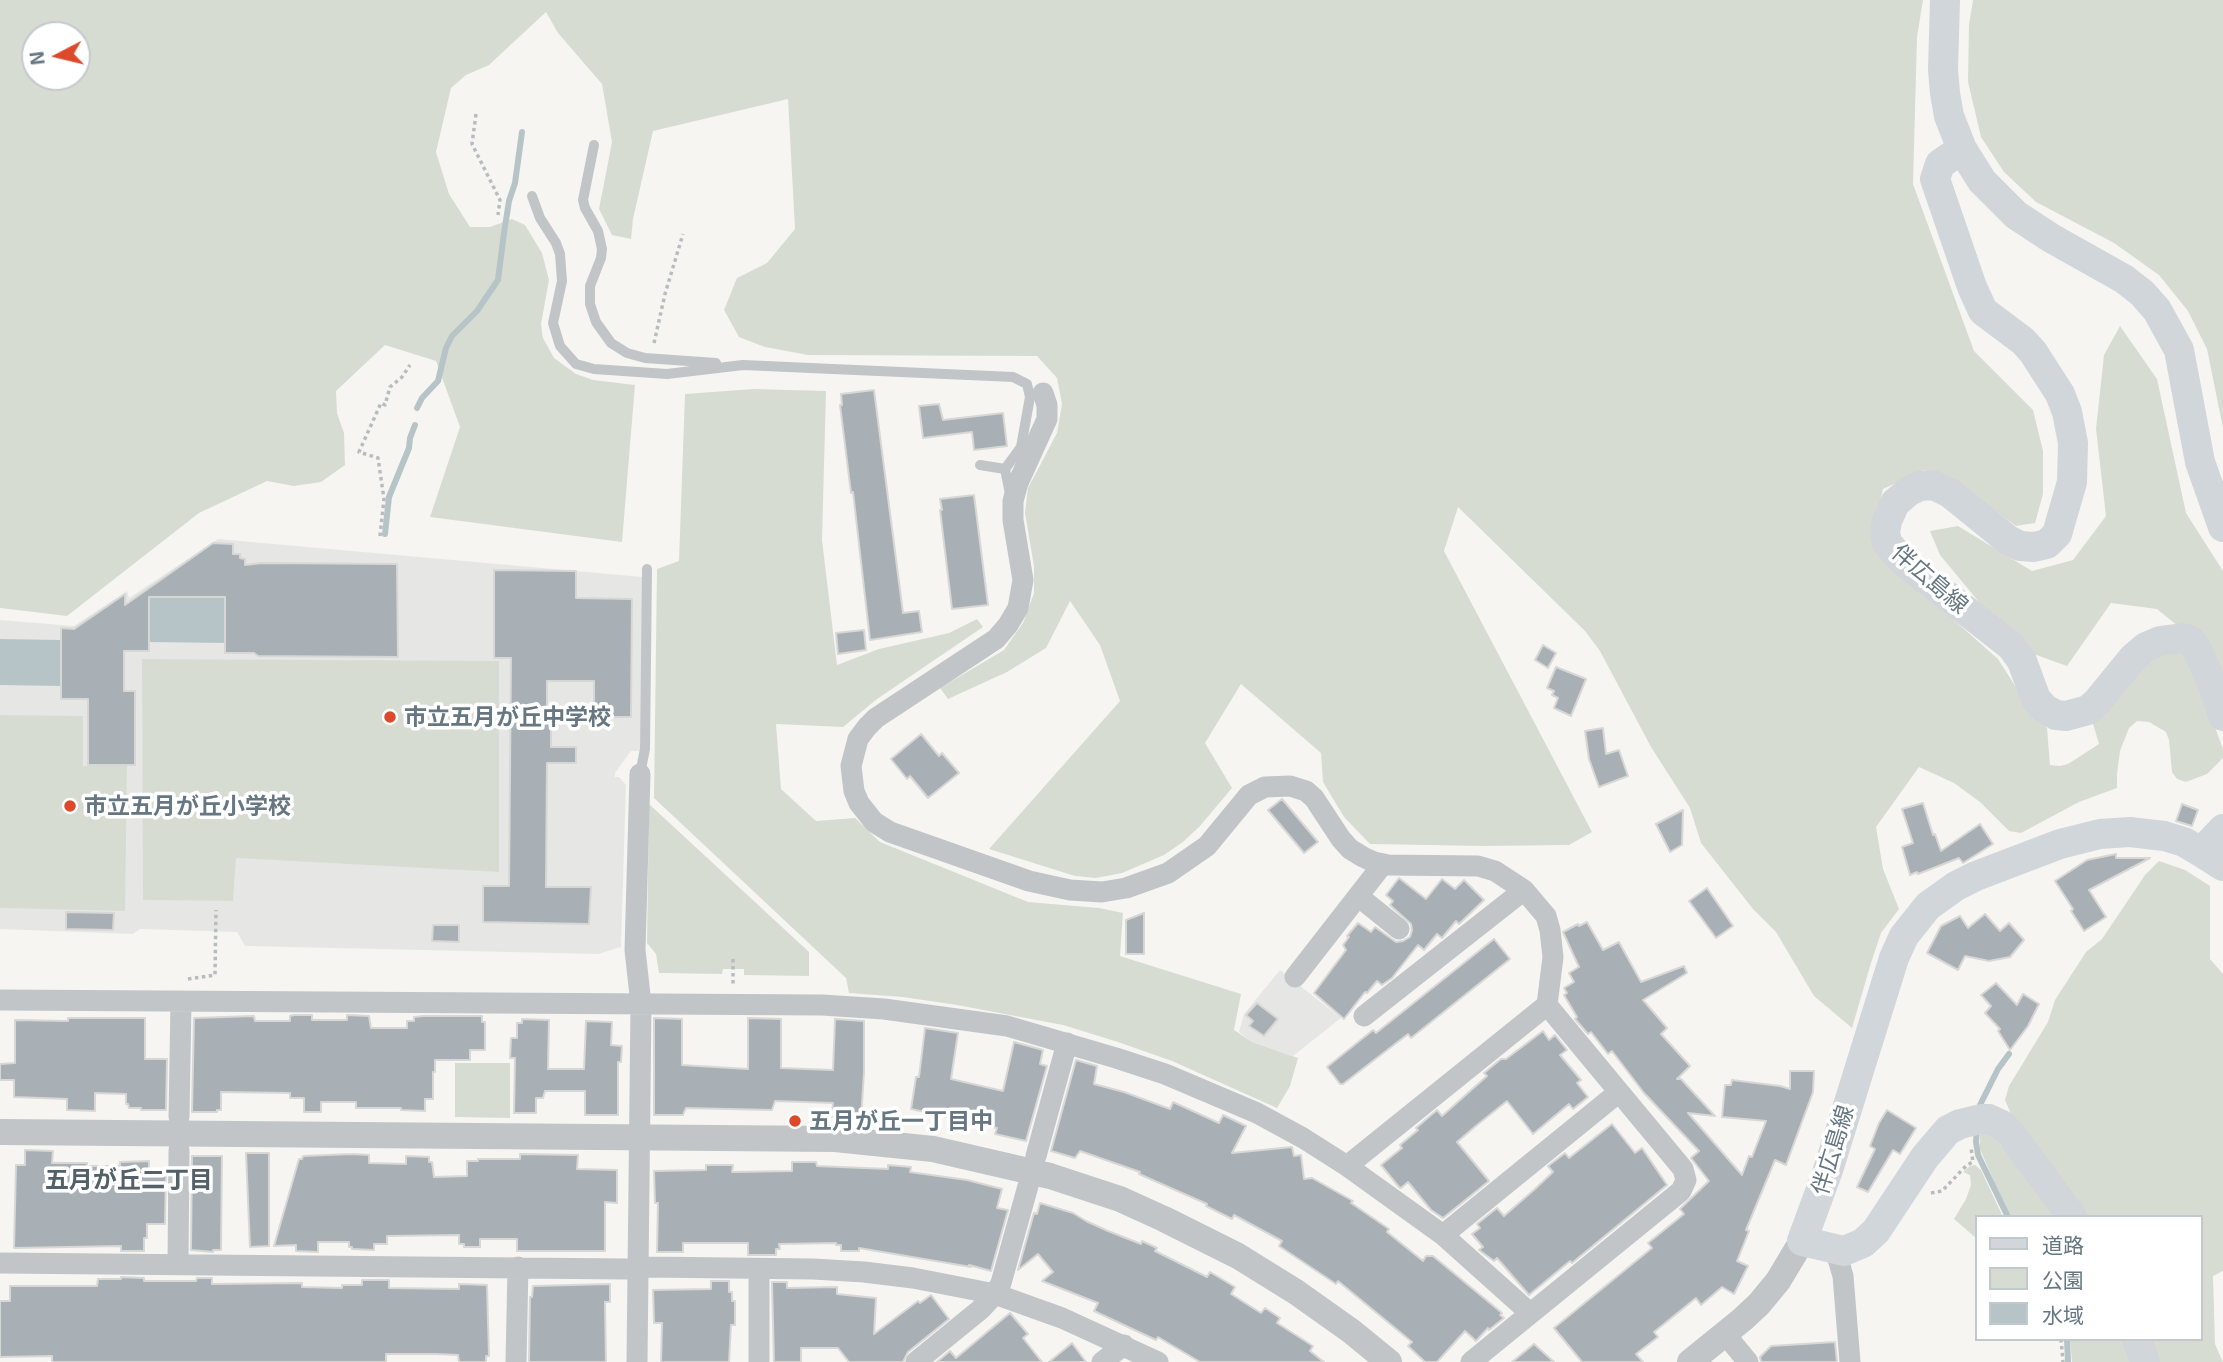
<!DOCTYPE html>
<html>
<head>
<meta charset="utf-8">
<style>
	body { margin:0 }
	#map { position:relative; width:2223px; height:1362px; overflow:hidden; background:#f6f5f2; font-family:"Exo 2","Noto Sans JP",sans-serif }
	canvas { display:block }
	.legend { position:absolute; left:1975px; top:1215px; width:228px; height:126px; box-sizing:border-box; background:#fff; border:2px solid #c2c9cd; margin:0; padding:9px 12px; list-style:none; font-size:21px; color:#667782 }
	.legend li { display:flex; align-items:center; gap:14px; height:35px }
	.legend b { width:35px; border:2px solid #c2c9cd }
	.north { position:absolute; left:21px; top:21px; width:70px; height:70px; box-sizing:border-box; background:#fff; border:2px solid #c2c9cd; border-radius:50%; rotate:263deg; font-size:19px; font-weight:700; line-height:28px; text-align:center; color:#667782 }
	.north::after { content:''; display:block; margin:auto; width:24px; height:32px; background:#dc492b; clip-path:polygon(50% 0,100% 100%,50% 72%,0 100%) }
</style>
</head>
<body>
<div id="map">
<canvas width="2223" height="1362"></canvas>
<ul class="legend">
<li><b style="height:9px;background:#d1d6da"></b>道路</li>
<li><b style="height:19px;background:#d7dcd3"></b>公園</li>
<li><b style="height:19px;background:#b7c4c7"></b>水域</li>
</ul>
<div class="north">N</div>
</div>
<script>
const ctx = document.querySelector('canvas').getContext('2d');
ctx.lineJoin = 'round';
function fill(path, color) { ctx.fillStyle = color; ctx.fill(path, 'evenodd'); }
const poly = rows => new Path2D(rows.map(r => 'M' + r).join(''));
function stroke(path, color, width, dash) { ctx.strokeStyle = color; ctx.lineWidth = width; ctx.lineCap = dash ? 'butt' : 'round'; ctx.setLineDash(dash || []); ctx.stroke(path); }
function write(font, color, halo, rows, align = 'center') {
  ctx.font = font + ' "Exo 2","Noto Sans JP",sans-serif'; ctx.lineWidth = 7; ctx.setLineDash([]); ctx.textBaseline = 'middle'; ctx.strokeStyle = halo; ctx.fillStyle = color; for (const [text, x, y, turn = 0] of rows) {
    ctx.save(); ctx.translate(x, y); ctx.rotate((+turn || 0) * Math.PI / 180); ctx.textAlign = isNaN(turn) ? turn : align; if (halo) ctx.strokeText(text, 0, 0); ctx.fillText(text, 0, 0); ctx.restore();
  }
}
fill(poly([
	[218,539,643,577,640,751,631,751,615,773,615,777,619,777,626,785,621,947,598,954,245,946,237,932,140,929,133,934,0,929,0,620,74,626,127,591,129,598],
	[1280,970,1341,1018,1293,1056,1252,1042,1239,1032,1244,1014]
]), '#e6e7e5');
fill(poly([
	[0,0,1923,0,1917,37,1913,184,1974,351,2033,410,2043,451,2043,494,2035,523,2016,526,1958,484,1924,470,1883,489,1871,539,1903,575,1998,659,2035,717,2047,728,2050,765,2060,766,2068,764,2099,744,2093,724,2143,663,2175,649,2189,657,2223,749,2223,758,2207,774,2186,782,2177,779,2172,772,2169,740,2166,732,2149,722,2137,721,2129,728,2120,751,2117,774,2117,788,2079,802,2021,833,2009,831,1980,802,1954,783,1919,767,1876,827,1883,869,1899,909,1881,933,1871,963,1852,1028,1814,996,1776,932,1753,909,1701,843,1690,808,1651,747,1600,651,1585,631,1458,507,1444,551,1592,832,1569,845,1483,846,1370,844,1344,817,1323,782,1321,753,1241,684,1205,743,1232,788,1200,826,1183,842,1164,855,1122,873,1096,878,1075,876,989,849,1120,701,1100,645,1070,601,1046,648,1007,672,948,699,940,688,1004,650,1023,623,1034,593,1034,566,1025,513,1028,488,1057,433,1062,404,1057,378,1037,356,808,355,765,347,739,337,724,310,737,278,767,263,795,229,788,99,653,131,633,219,631,239,612,235,599,209,612,142,602,84,558,33,546,12,489,65,466,75,451,88,436,152,449,194,470,227,490,227,512,219,525,225,542,253,549,280,541,324,543,338,554,358,576,374,593,380,635,385,622,542,430,517,460,427,436,361,385,345,336,391,337,413,344,433,345,465,321,482,294,486,267,481,199,513,67,616,0,608],
	[35,35,77,35,77,77,35,77],
	[1973,0,2223,0,2223,428,2207,349,2188,311,2159,275,2114,243,2036,202,2004,172,1981,137,1968,82,1969,25],
	[2120,326,2157,379,2186,513,2223,571,2223,676,2211,653,2157,609,2111,603,2067,666,2017,648,1940,555,1930,531,1958,526,2032,571,2073,560,2106,516,2096,429,2104,355],
	[754,389,826,391,822,540,837,665,879,649,949,633,977,619,983,627,877,699,843,727,776,724,781,789,816,821,855,818,880,842,1028,902,1099,908,1123,913,1120,956,1241,994,1234,1030,1252,1042,1298,1058,1290,1086,1277,1108,1172,1061,1118,1042,1063,1025,957,1005,903,997,849,993,846,978,654,798,657,569,679,561,685,394],
	[142,659,499,661,499,872,236,858,233,901,143,900],
	[0,715,83,716,83,766,127,766,125,911,0,908],
	[649,804,809,952,809,976,744,975,744,969,723,969,722,974,659,973,656,954,647,943],
	[2159,861,2185,870,2210,886,2210,959,2223,974,2223,1271,2213,1276,2215,1344,2223,1362,2155,1362,2147,1339,2200,1339,2200,1217,2083,1217,2011,1114,2005,1100,2009,1086,2048,1022,2055,1000,2086,952,2102,939,2145,875],
	[455,1063,510,1063,510,1118,455,1117],
	[1987,1129,2064,1217,2009,1217,1980,1149,1980,1130],
	[1975,1165,1981,1170,2003,1217,1976,1217,1976,1238,1954,1219,1966,1199,1971,1185,1970,1175,1963,1172,1970,1166],
	[2070,1339,2130,1339,2138,1362,2072,1362]
]), '#d7dcd3');
fill(poly([
	[149,597,225,597,225,643,149,642],
	[0,639,61,640,61,686,0,685]
]), '#b7c4c7');
stroke(poly([
	[417,408,422,398,438,381,446,348,452,336,477,311,498,280,504,233,509,201,515,183,522,132],
	[385,534,389,497,409,448,410,438,415,425],
	[1979,1110,1980,1105,1998,1069,2009,1054],
	[1977,1128,1976,1142,1978,1155,2008,1217],
	[2067,1339,2068,1362]
]), '#b7c4c7', 6);
const building = poly([
	[874,390,903,613,919,611,922,632,870,640,853,492,851,493,840,405,842,405,841,394,874,390],
	[939,404,943,420,1003,413,1007,446,974,450,972,432,923,438,919,406,939,404],
	[974,495,988,605,952,609,940,510,942,510,940,499,974,495],
	[213,543,233,544,233,554,240,554,240,558,245,559,245,565,262,563,397,564,398,657,258,656,254,653,225,653,225,597,149,597,149,651,124,651,124,691,135,691,135,765,88,765,88,699,61,699,61,628,74,629,125,594,125,605,213,543],
	[494,570,576,571,576,598,632,599,631,717,594,717,594,681,547,681,547,723,551,723,551,747,576,747,576,763,547,763,546,887,591,887,589,924,483,922,483,886,509,886,511,658,494,658,494,570],
	[864,630,866,650,838,654,836,633,864,630],
	[1543,645,1556,653,1548,668,1535,660,1543,645],
	[1556,667,1586,679,1571,716,1554,708,1558,698,1552,695,1554,691,1547,688,1556,667],
	[1603,728,1606,754,1619,750,1628,776,1599,787,1589,759,1585,731,1603,728],
	[921,734,939,756,942,753,959,773,928,798,910,776,907,779,891,759,921,734],
	[1282,799,1318,842,1304,853,1268,810,1282,799],
	[1923,803,1933,835,1935,834,1941,851,1980,824,1993,844,1963,863,1959,858,1918,874,1917,872,1910,875,1902,847,1913,843,1902,809,1923,803],
	[2182,804,2198,810,2192,826,2176,821,2182,804],
	[1683,810,1682,845,1670,852,1656,824,1683,810],
	[2116,854,2116,858,2150,858,2089,890,2106,917,2084,931,2071,911,2073,909,2055,881,2087,860,2116,854],
	[1399,878,1426,899,1442,879,1455,889,1464,880,1484,900,1459,924,1456,921,1442,938,1437,934,1424,950,1418,945,1392,978,1382,985,1377,981,1367,993,1365,992,1344,1019,1314,993,1346,950,1343,945,1349,937,1347,936,1358,923,1371,932,1375,927,1396,942,1403,941,1410,937,1412,930,1411,924,1390,905,1393,901,1386,895,1399,878],
	[1707,888,1733,926,1716,938,1689,901,1707,888],
	[66,912,114,913,113,930,66,929,66,912],
	[1144,913,1144,954,1126,954,1126,920,1144,913],
	[1985,914,2000,931,2009,923,2024,940,2010,957,1989,961,1965,956,1958,970,1927,953,1941,926,1960,916,1968,928,1985,914],
	[1587,922,1603,950,1619,942,1641,982,1684,966,1687,973,1643,1000,1667,1028,1661,1034,1690,1066,1677,1079,1681,1079,1715,1116,1688,1113,1742,1175,1749,1156,1752,1157,1766,1121,1722,1117,1725,1085,1731,1085,1732,1080,1780,1086,1790,1089,1790,1071,1814,1071,1813,1092,1786,1165,1775,1160,1746,1230,1749,1231,1737,1261,1748,1266,1734,1294,1722,1287,1701,1305,1696,1298,1654,1332,1658,1337,1636,1354,1643,1362,1582,1362,1554,1328,1652,1248,1648,1243,1684,1214,1680,1209,1709,1181,1691,1158,1699,1151,1644,1093,1612,1051,1608,1054,1591,1032,1588,1034,1575,1019,1577,1017,1564,995,1567,993,1564,988,1574,982,1569,973,1579,967,1563,932,1578,924,1579,926,1587,922],
	[433,925,459,925,459,942,432,941,433,925],
	[1494,939,1510,959,1411,1038,1408,1034,1343,1084,1340,1084,1327,1067,1373,1030,1376,1033,1494,939],
	[1996,983,2017,1005,2023,994,2039,1004,2028,1026,2010,1050,1998,1031,2000,1029,1985,1013,1991,1006,1981,995,1996,983],
	[1257,1003,1278,1019,1264,1036,1249,1026,1253,1021,1246,1015,1257,1003],
	[294,1015,312,1015,312,1020,347,1020,347,1015,369,1016,371,1028,407,1028,407,1021,414,1021,414,1017,423,1016,482,1016,482,1022,485,1022,485,1050,470,1050,470,1060,435,1060,435,1072,433,1072,433,1099,425,1099,425,1111,401,1110,401,1108,356,1108,356,1102,321,1102,321,1112,304,1112,304,1098,290,1098,290,1093,221,1092,221,1110,217,1110,217,1112,192,1112,194,1018,254,1016,255,1021,290,1021,290,1016,294,1015],
	[68,1018,145,1018,145,1059,167,1059,166,1110,141,1110,141,1108,129,1108,128,1104,126,1104,126,1094,95,1093,95,1111,67,1110,67,1099,14,1097,14,1080,0,1080,0,1064,15,1063,15,1020,68,1021,68,1018],
	[654,1018,682,1019,682,1065,748,1069,748,1018,781,1019,781,1068,833,1070,835,1019,864,1021,864,1072,861,1119,832,1117,833,1103,775,1101,772,1110,686,1108,683,1115,654,1115,654,1018],
	[522,1019,549,1020,548,1069,584,1069,586,1021,612,1022,611,1045,622,1046,621,1062,618,1062,618,1115,585,1115,585,1091,545,1091,543,1098,536,1098,536,1113,514,1113,515,1058,510,1058,511,1038,517,1038,517,1023,522,1023,522,1019],
	[925,1028,958,1033,951,1079,1003,1091,1014,1042,1043,1050,1040,1064,1047,1066,1026,1141,995,1134,997,1128,911,1109,916,1077,919,1077,925,1028],
	[1543,1031,1549,1040,1555,1035,1567,1050,1560,1055,1581,1080,1577,1083,1588,1097,1573,1109,1569,1104,1533,1134,1507,1101,1477,1125,1457,1142,1489,1181,1443,1218,1431,1210,1408,1182,1401,1188,1399,1187,1381,1165,1402,1148,1400,1145,1418,1130,1416,1128,1437,1110,1442,1116,1487,1076,1484,1073,1501,1059,1506,1059,1543,1031],
	[1076,1060,1097,1066,1094,1084,1124,1092,1170,1109,1173,1102,1219,1123,1223,1115,1246,1126,1232,1153,1292,1147,1294,1156,1301,1155,1304,1179,1312,1178,1353,1201,1351,1203,1389,1229,1387,1232,1423,1261,1426,1256,1433,1256,1502,1313,1500,1315,1504,1318,1489,1330,1488,1328,1476,1341,1465,1331,1437,1362,1425,1362,1408,1346,1412,1342,1338,1281,1336,1284,1279,1246,1282,1241,1234,1215,1232,1219,1206,1206,1207,1204,1139,1174,1140,1172,1080,1151,1075,1158,1051,1151,1076,1060],
	[1887,1110,1916,1128,1900,1154,1893,1150,1868,1192,1857,1187,1875,1149,1870,1146,1879,1123,1887,1110],
	[1612,1124,1635,1153,1642,1148,1667,1185,1572,1263,1570,1261,1529,1295,1497,1258,1494,1261,1479,1250,1483,1247,1472,1234,1480,1228,1477,1224,1497,1208,1504,1216,1535,1189,1553,1172,1548,1166,1565,1153,1569,1158,1612,1124],
	[25,1150,53,1151,52,1163,87,1163,87,1166,120,1166,120,1162,149,1161,149,1172,166,1172,165,1224,147,1224,147,1238,144,1238,144,1251,121,1251,121,1246,14,1248,16,1165,25,1165,25,1150],
	[246,1153,269,1153,269,1246,250,1247,246,1153],
	[352,1154,369,1155,369,1163,406,1164,406,1156,429,1157,429,1162,432,1162,434,1177,467,1176,467,1161,478,1161,478,1159,520,1159,520,1154,578,1155,577,1169,617,1170,617,1203,605,1202,605,1251,517,1251,517,1239,480,1239,480,1247,464,1247,464,1244,459,1244,459,1235,387,1236,387,1244,374,1244,374,1250,352,1249,352,1247,349,1247,349,1242,318,1242,318,1252,296,1251,296,1245,274,1246,299,1159,302,1159,303,1156,352,1154],
	[192,1156,222,1156,221,1250,213,1250,213,1252,191,1250,192,1156],
	[792,1162,816,1162,817,1166,888,1169,888,1165,911,1167,910,1172,967,1180,1002,1189,997,1208,1008,1210,991,1271,969,1265,971,1267,859,1248,859,1251,841,1251,841,1245,836,1245,836,1243,779,1244,780,1249,776,1249,776,1255,748,1255,748,1243,683,1243,683,1252,657,1252,658,1203,655,1203,654,1171,706,1170,706,1165,733,1165,732,1172,792,1171,792,1162],
	[1040,1203,1073,1213,1086,1221,1108,1231,1141,1244,1142,1241,1157,1248,1155,1251,1207,1277,1210,1272,1235,1287,1231,1294,1261,1313,1265,1308,1280,1318,1277,1323,1313,1346,1310,1351,1324,1362,1200,1362,1158,1337,1156,1340,1094,1311,1098,1303,1042,1281,1053,1272,1038,1254,1018,1270,1034,1213,1037,1214,1040,1203],
	[121,1277,144,1278,144,1281,196,1281,197,1278,212,1278,212,1284,302,1283,302,1287,342,1288,342,1285,362,1285,362,1280,389,1280,389,1288,459,1289,459,1284,487,1285,489,1356,486,1356,486,1362,459,1362,458,1355,436,1354,386,1354,386,1362,52,1362,52,1356,0,1357,0,1301,10,1301,10,1286,97,1286,98,1279,121,1279,121,1277],
	[711,1281,729,1281,729,1292,732,1292,732,1301,735,1301,735,1325,731,1325,729,1362,661,1362,662,1323,654,1323,653,1290,711,1289,711,1281],
	[772,1282,787,1282,787,1288,837,1287,837,1294,876,1298,874,1334,918,1301,920,1303,931,1295,949,1319,908,1352,903,1362,849,1362,838,1348,801,1348,801,1362,774,1362,772,1282],
	[610,1284,610,1302,605,1302,606,1362,529,1362,530,1297,532,1297,533,1286,610,1284],
	[1010,1313,1028,1334,1023,1338,1042,1362,937,1362,950,1351,956,1358,1010,1313],
	[1835,1342,1837,1362,1761,1362,1760,1357,1771,1346,1835,1342],
	[1072,1343,1086,1362,1049,1362,1072,1343],
	[1534,1344,1554,1362,1512,1362,1534,1344]
]);
fill(building, '#a8b0b5');
stroke(building, '#d7d7d5', 2);
stroke(poly([
	[476,114,472,144,500,200,498,215],
	[654,343,665,294,683,234],
	[380,536,384,499,378,458,359,452,381,403,385,405,390,387,402,377,410,365],
	[733,959,733,985],
	[188,979,215,975,216,910],
	[1931,1193,1942,1191,1967,1165,1973,1162,1971,1148],
	[2061,1339,2063,1362]
]), '#b9bcbe', 3.5, [3.5, 3.5]);
stroke(poly([
	[594,145,583,200,585,208,598,231,602,249,601,258,590,286,590,304,596,322,611,343,627,353,645,358,716,363],
	[532,196,540,218,556,243,560,254,562,281,553,323,560,346,576,364,594,369,667,374,743,365,1013,377,1027,384,1030,397,1021,447,1005,469],
	[980,465,1005,469,1010,494],
	[640,774,645,749,647,569]
]), '#c1c5c8', 10);
stroke(poly([
	[1043,393,1047,405,1047,419,1018,483,1013,501,1013,520,1023,580,1018,608,1008,625,996,639,876,718,867,727,858,739,851,766,854,791,859,803,874,822,890,832,1029,881,1070,890,1102,892,1126,888,1168,873,1207,846,1249,795,1265,787,1290,786,1306,791,1314,798,1341,839,1350,849,1363,857,1374,862,1388,865,1478,866,1495,871,1524,890,1546,916,1550,930,1553,957,1547,1005,1683,1169,1686,1180,1681,1191,1471,1362],
	[1358,896,1399,929],
	[1295,977,1383,864],
	[0,1000,822,1005,884,1009,1007,1026,1116,1058,1165,1074,1257,1113,1303,1138,1347,1166,1443,1235,1530,1313],
	[1364,1016,1524,890],
	[179,1117,181,1002],
	[1036,1156,1067,1043],
	[1347,1166,1547,1005],
	[1443,1235,1619,1092],
	[1832,1249,1838,1259,1843,1276,1850,1362],
	[0,1263,626,1269,648,1267,813,1269,864,1272,913,1278,995,1294,1062,1318,1158,1362],
	[178,1264,179,1150],
	[1725,1334,1748,1362],
	[516,1362,518,1267],
	[637,1362,641,1004,635,950,640,774],
	[759,1362,759,1269],
	[916,1362,981,1309,995,1294,1001,1283,1028,1186],
	[1102,1362,1124,1345]
]), '#c1c5c8', 21);
stroke(poly([
	[0,1132,835,1139,933,1149,1050,1176,1120,1199,1164,1219,1238,1256,1296,1292,1351,1331,1389,1362],
	[1690,1362,1743,1319,1759,1304,1778,1281,1802,1241]
]), '#c1c5c8', 26);
stroke(poly([
	[1945,0,1943,70,1945,93,1949,116,1962,149,1982,181,2016,215,2051,238,2124,279,2142,293,2157,310,2179,350,2200,462,2223,527],
	[1962,149,1940,164,1935,179,1972,287,1983,311,2023,341,2033,352,2060,394,2067,412,2073,443,2072,482,2057,534,2047,544,2034,547,2020,546,2008,540,1950,493,1933,485,1920,486,1909,491,1895,503,1887,521,1885,532,1887,543,1904,562,2011,646,2022,661,2036,699,2045,709,2056,715,2066,716,2088,710,2097,702,2133,658,2146,647,2160,641,2183,638,2190,640,2197,649,2215,690,2223,716],
	[2201,852,2223,829],
	[2072,1217,2012,1135,2002,1125,1989,1119,1981,1119,1960,1124,1948,1130,1925,1157,1876,1231,1863,1243,1844,1251,1802,1241,1828,1170,1894,958,1904,936,1928,906,1956,886,1976,876,2060,844,2100,834,2130,832,2164,836,2184,842,2201,852,2223,866],
	[2137,1339,2145,1362]
]), '#d1d6da', 30);
for (const [x, y, r, color] of [
	[390,717,7,"#dc492b"],
	[70,806,7,"#dc492b"],
	[795,1121,7,"#dc492b"]
]) { const dot = new Path2D(); dot.arc(x, y, r, 0, 2 * Math.PI); ctx.fillStyle = color; ctx.fill(dot); stroke(dot, '#fff', 2.5); }
write('23px', '#667782', '#fff', [
	["伴広島線",1930,579,41],
	["伴広島線",1833,1150,-73]
]);
write('bold 23px', '#667782', '#fff', [
	["市立五月が丘中学校",404,717],
	["市立五月が丘小学校",84,806],
	["五月が丘一丁目中",809,1121]
], 'left');
write('bold 24px', '#536067', '#fff', [
	["五月が丘二丁目",129,1180]
]);
</script>
</body>
</html>
